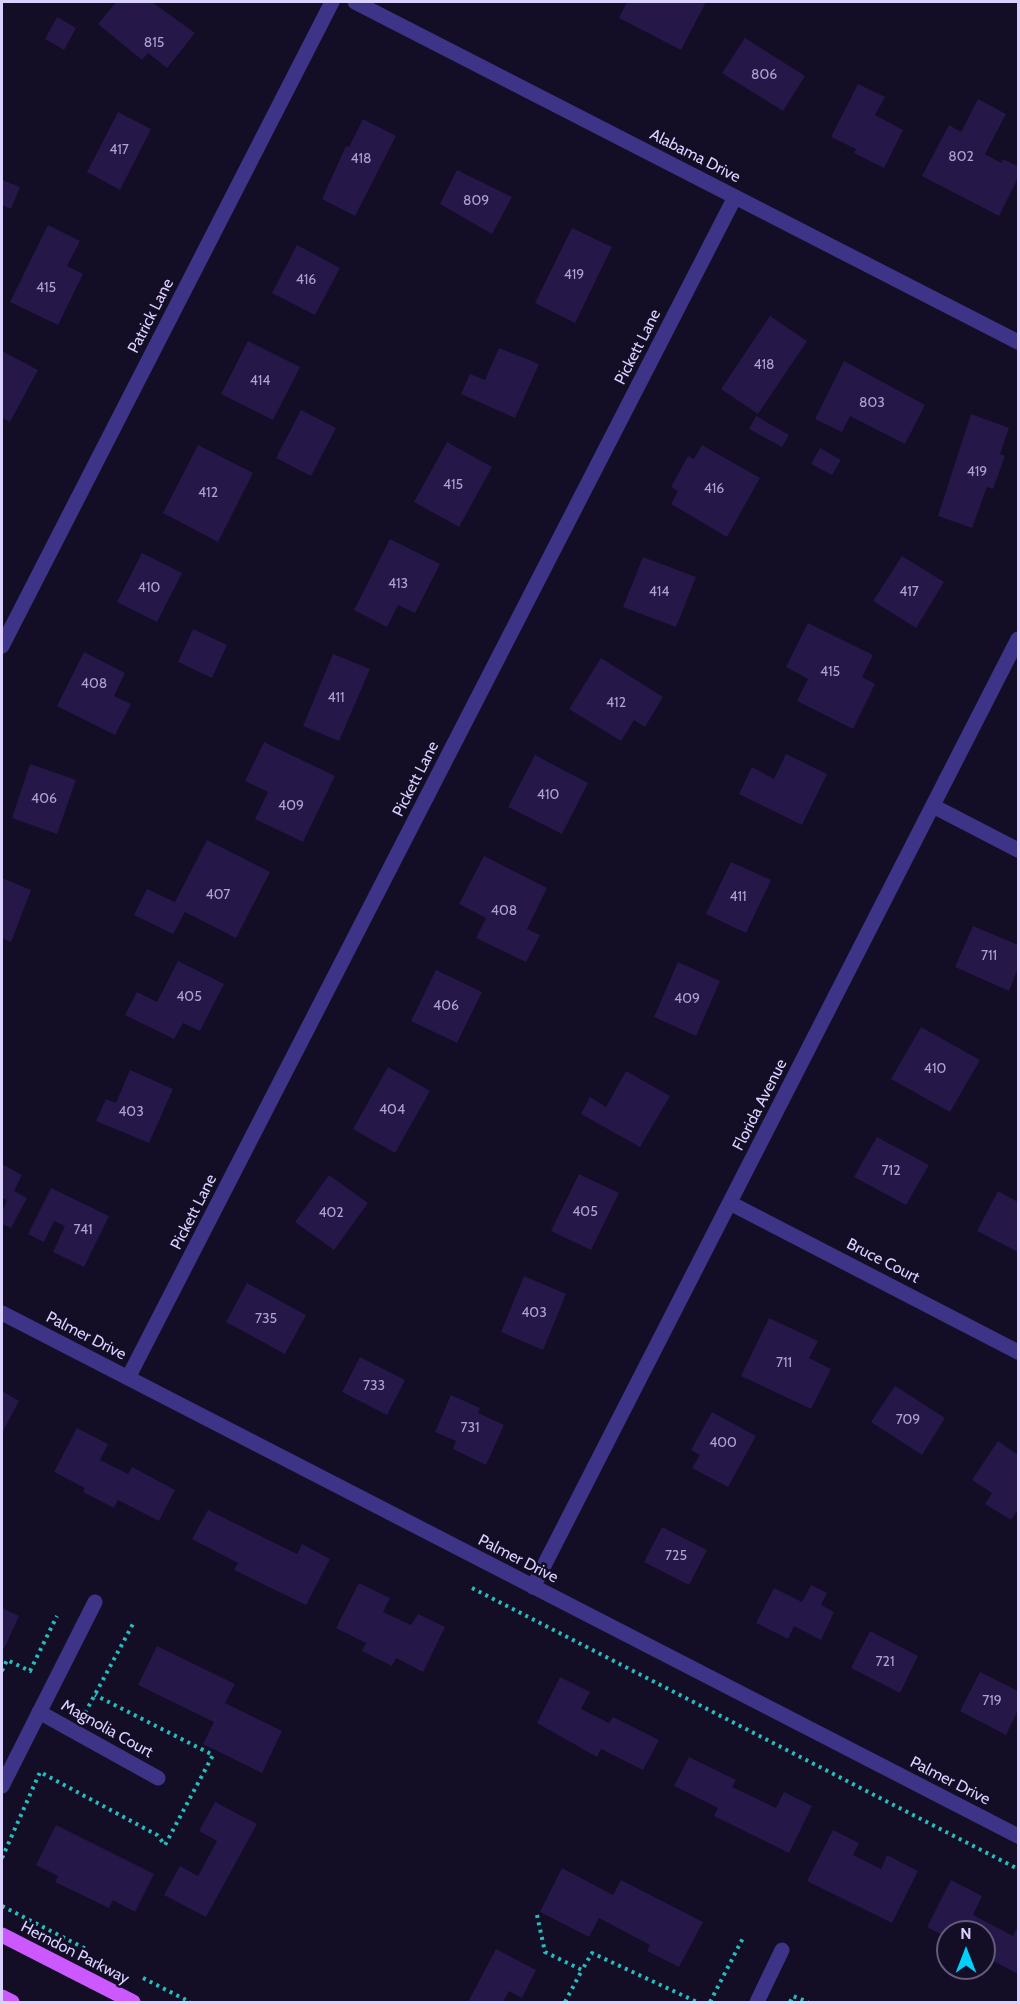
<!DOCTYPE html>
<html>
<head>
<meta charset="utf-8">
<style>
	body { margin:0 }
	#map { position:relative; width:1020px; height:2004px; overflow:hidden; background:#130d25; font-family:Cabin,sans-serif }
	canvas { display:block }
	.frame { position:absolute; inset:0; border:3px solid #dad1ff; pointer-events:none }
	.north { position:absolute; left:936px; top:1920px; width:60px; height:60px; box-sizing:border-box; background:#130d25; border:2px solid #635b7c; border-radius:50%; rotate:0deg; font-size:16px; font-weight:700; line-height:24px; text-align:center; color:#dad1ff }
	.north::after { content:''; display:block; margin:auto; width:21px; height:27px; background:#00d1fc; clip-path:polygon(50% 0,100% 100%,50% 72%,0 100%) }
</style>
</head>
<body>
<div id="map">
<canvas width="1020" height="2004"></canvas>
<div class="frame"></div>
<div class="north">N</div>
</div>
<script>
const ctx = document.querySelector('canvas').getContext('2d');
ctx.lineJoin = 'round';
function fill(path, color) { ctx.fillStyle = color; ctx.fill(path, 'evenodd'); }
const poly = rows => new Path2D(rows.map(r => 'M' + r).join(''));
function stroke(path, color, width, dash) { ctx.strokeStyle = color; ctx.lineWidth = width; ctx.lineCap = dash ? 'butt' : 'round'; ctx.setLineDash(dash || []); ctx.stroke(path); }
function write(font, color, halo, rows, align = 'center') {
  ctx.font = font + ' Cabin,sans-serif'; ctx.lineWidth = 5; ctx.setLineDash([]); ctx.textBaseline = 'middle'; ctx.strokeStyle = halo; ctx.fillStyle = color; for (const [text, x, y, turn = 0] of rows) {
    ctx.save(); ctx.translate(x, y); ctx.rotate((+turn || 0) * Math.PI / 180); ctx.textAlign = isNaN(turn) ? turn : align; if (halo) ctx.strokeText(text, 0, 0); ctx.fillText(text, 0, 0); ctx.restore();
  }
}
fill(poly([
	[116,2,152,2,195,33,167,68,148,53,142,60,98,24],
	[627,2,706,2,681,50,619,18],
	[57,17,76,28,64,50,45,39],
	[745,38,805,76,783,111,722,73],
	[858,84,885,97,875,115,903,130,884,168,854,153,856,149,831,137],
	[978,99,1006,114,985,154,1001,163,1003,159,1018,166,1018,178,999,216,922,176,949,125,961,132],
	[118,112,151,129,120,190,87,172],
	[363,119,396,136,355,216,322,199,346,146,349,147],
	[457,170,512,197,492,234,440,204],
	[2,180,20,187,11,209,2,205],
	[48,225,80,241,67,266,83,274,58,325,10,302],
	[572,228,612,247,575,323,535,303],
	[297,245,340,268,315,315,272,293],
	[770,316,807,341,758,414,721,389],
	[248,341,300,367,273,420,221,394],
	[499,348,539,364,515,418,461,394,470,374,485,380],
	[2,351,38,370,10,422,2,418],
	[844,361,925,405,905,444,850,416,842,432,815,419],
	[301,410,336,428,311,476,276,458],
	[971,414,1009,428,1000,454,1005,456,993,489,987,487,972,528,938,516],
	[756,416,789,435,782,447,749,429],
	[447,442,492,467,459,527,414,502],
	[198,445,253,473,218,542,163,513],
	[702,445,760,478,727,537,671,504,678,491,671,487,688,456,694,459],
	[820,448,841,460,832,475,811,464],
	[390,539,440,564,415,613,398,605,387,627,354,610],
	[142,553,182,573,157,622,117,602],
	[902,556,944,582,916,628,873,601],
	[643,557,696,577,676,627,623,607],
	[808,623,873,655,862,677,875,684,853,729,797,701,808,679,786,667],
	[193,629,227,645,212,678,178,662],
	[84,652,125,673,114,696,131,704,115,735,57,706],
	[333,654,370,669,339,741,303,726],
	[601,658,663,697,645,727,634,720,621,741,569,709],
	[264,742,335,776,303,842,255,819,268,792,245,781],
	[786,754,827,774,802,825,739,794,752,767,774,779],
	[535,755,588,783,562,834,508,807],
	[30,764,76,780,57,834,12,818],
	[207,840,270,872,236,938,185,912,173,934,134,915,147,889,175,902],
	[484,856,547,888,527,929,540,935,526,962,476,938,486,918,459,904],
	[731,862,771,880,746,933,706,914],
	[2,878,31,890,11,942,2,938],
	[973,926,1018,945,1018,968,1009,991,955,967],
	[178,961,224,984,200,1031,183,1023,174,1039,125,1015,137,992,157,1002],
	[678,962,720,981,696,1036,654,1017],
	[436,970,482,992,457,1043,411,1021],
	[921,1027,980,1060,950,1112,891,1079],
	[388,1067,430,1091,395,1153,353,1129],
	[130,1070,173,1089,149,1143,96,1121,106,1099,116,1103],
	[626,1071,670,1096,640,1147,581,1114,590,1097,606,1107],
	[877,1137,929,1165,906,1205,854,1177],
	[2,1164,22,1175,14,1191,27,1198,11,1228,2,1224,2,1212,7,1200,2,1198],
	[579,1174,619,1193,591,1250,551,1231],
	[329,1175,368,1203,334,1250,295,1222],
	[51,1188,109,1216,84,1267,53,1252,65,1226,54,1221,44,1242,28,1234],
	[998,1191,1018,1202,1018,1252,977,1231],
	[524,1276,566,1294,543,1350,501,1332],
	[247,1283,306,1315,285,1354,226,1322],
	[769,1318,818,1341,809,1358,831,1369,811,1409,741,1376],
	[360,1357,405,1380,387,1415,342,1392],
	[895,1386,945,1418,922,1455,871,1422],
	[2,1391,19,1401,2,1433],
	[451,1395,480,1408,478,1413,504,1425,486,1465,453,1449,456,1441,435,1432],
	[712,1412,756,1436,728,1487,692,1468,700,1455,691,1450],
	[77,1428,108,1444,100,1460,128,1474,132,1467,175,1490,159,1521,118,1500,114,1508,83,1492,85,1488,54,1472],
	[998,1441,1018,1455,1018,1509,1011,1520,985,1504,992,1493,972,1480],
	[208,1510,297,1554,302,1544,330,1559,306,1605,234,1570,238,1563,192,1539],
	[662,1527,707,1550,689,1585,644,1562],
	[359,1583,390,1598,383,1612,411,1625,418,1614,445,1627,423,1672,396,1658,392,1666,362,1651,366,1643,336,1628],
	[811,1585,827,1593,821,1605,834,1612,821,1640,794,1626,788,1639,756,1623,774,1588,802,1602],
	[2,1608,19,1616,4,1649,2,1648],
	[870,1631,918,1656,900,1693,851,1668],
	[157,1646,235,1684,225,1703,282,1731,262,1773,203,1744,214,1722,138,1685],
	[980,1672,1018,1691,1018,1710,1006,1735,960,1711],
	[560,1677,590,1692,581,1709,609,1723,613,1717,659,1740,643,1770,601,1749,597,1757,537,1723],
	[689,1757,736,1780,732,1787,776,1808,784,1792,812,1806,789,1853,714,1816,718,1808,674,1786],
	[215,1802,257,1824,206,1917,164,1895,180,1866,198,1876,217,1841,199,1831],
	[56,1825,154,1874,135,1912,113,1900,109,1908,55,1882,58,1876,36,1865],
	[833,1830,859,1843,853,1855,881,1869,887,1855,918,1871,892,1923,807,1881],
	[562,1868,613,1895,621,1880,703,1922,679,1967,647,1951,650,1945,599,1918,589,1937,540,1912],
	[951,1880,982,1896,973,1915,1013,1936,1018,1926,1018,1974,984,1956,984,1932,948,1932,948,1938,927,1927],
	[496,1949,536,1970,522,1998,509,1991,503,2002,468,2002]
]), '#251748');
stroke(poly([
	[472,1588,1018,1869],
	[2,1671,7,1660,30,1671,57,1616],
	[85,1713,134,1622],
	[2,1858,40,1772,157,1835,165,1845,213,1755,95,1695],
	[2,1906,88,1950],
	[537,1915,545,1952,582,1970,592,1953,697,2002],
	[143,1978,190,2002],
	[565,2002,582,1970],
	[710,2002,744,1936],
	[790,2002,793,1996,808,2002]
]), '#26bdbe', 4, [3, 4.5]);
stroke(poly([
	[355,2,1018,342],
	[2,646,332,2],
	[933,806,1018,850],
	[730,1203,1018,1352],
	[2,1313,1018,1836],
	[128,1378,735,197],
	[533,1587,1018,639],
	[39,1712,158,1778],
	[2,1786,95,1602],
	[757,2002,782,1950]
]), '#3d3488', 15);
stroke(poly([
	[2,1935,133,2002],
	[2,1997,12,2002]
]), '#cc58ff', 15);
write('14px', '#ada2d1', null, [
	["815",154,43],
	["806",764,75],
	["417",119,150],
	["802",961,157],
	["418",361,159],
	["809",476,201],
	["419",574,275],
	["416",306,280],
	["415",46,288],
	["418",764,365],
	["414",260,381],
	["803",872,403],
	["419",977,472],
	["415",453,485],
	["416",714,489],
	["412",208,493],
	["413",398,584],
	["410",149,588],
	["414",659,592],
	["417",909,592],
	["415",830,672],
	["408",94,684],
	["411",336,698],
	["412",616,703],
	["410",548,795],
	["406",44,799],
	["409",291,806],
	["407",218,895],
	["411",738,897],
	["408",504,911],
	["711",989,956],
	["405",189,997],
	["409",687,999],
	["406",446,1006],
	["410",935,1069],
	["404",392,1110],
	["403",131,1112],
	["712",891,1171],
	["405",585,1212],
	["402",331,1213],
	["741",83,1230],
	["403",534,1313],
	["735",266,1319],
	["711",784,1363],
	["733",374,1386],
	["709",908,1420],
	["731",470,1428],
	["400",723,1443],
	["725",676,1556],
	["721",885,1662],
	["719",992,1701]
]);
write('16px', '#dad1ff', '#130d25', [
	["Alabama Drive",695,156,27],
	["Patrick Lane",151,316,-63],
	["Pickett Lane",638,347,-63],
	["Pickett Lane",416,779,-63],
	["Florida Avenue",760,1105,-63],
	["Pickett Lane",194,1212,-63],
	["Bruce Court",883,1261,27],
	["Palmer Drive",86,1336,27],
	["Palmer Drive",518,1559,27],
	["Magnolia Court",107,1729,29],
	["Palmer Drive",950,1781,27],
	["Herndon Parkway",75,1953,27]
]);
</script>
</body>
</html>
